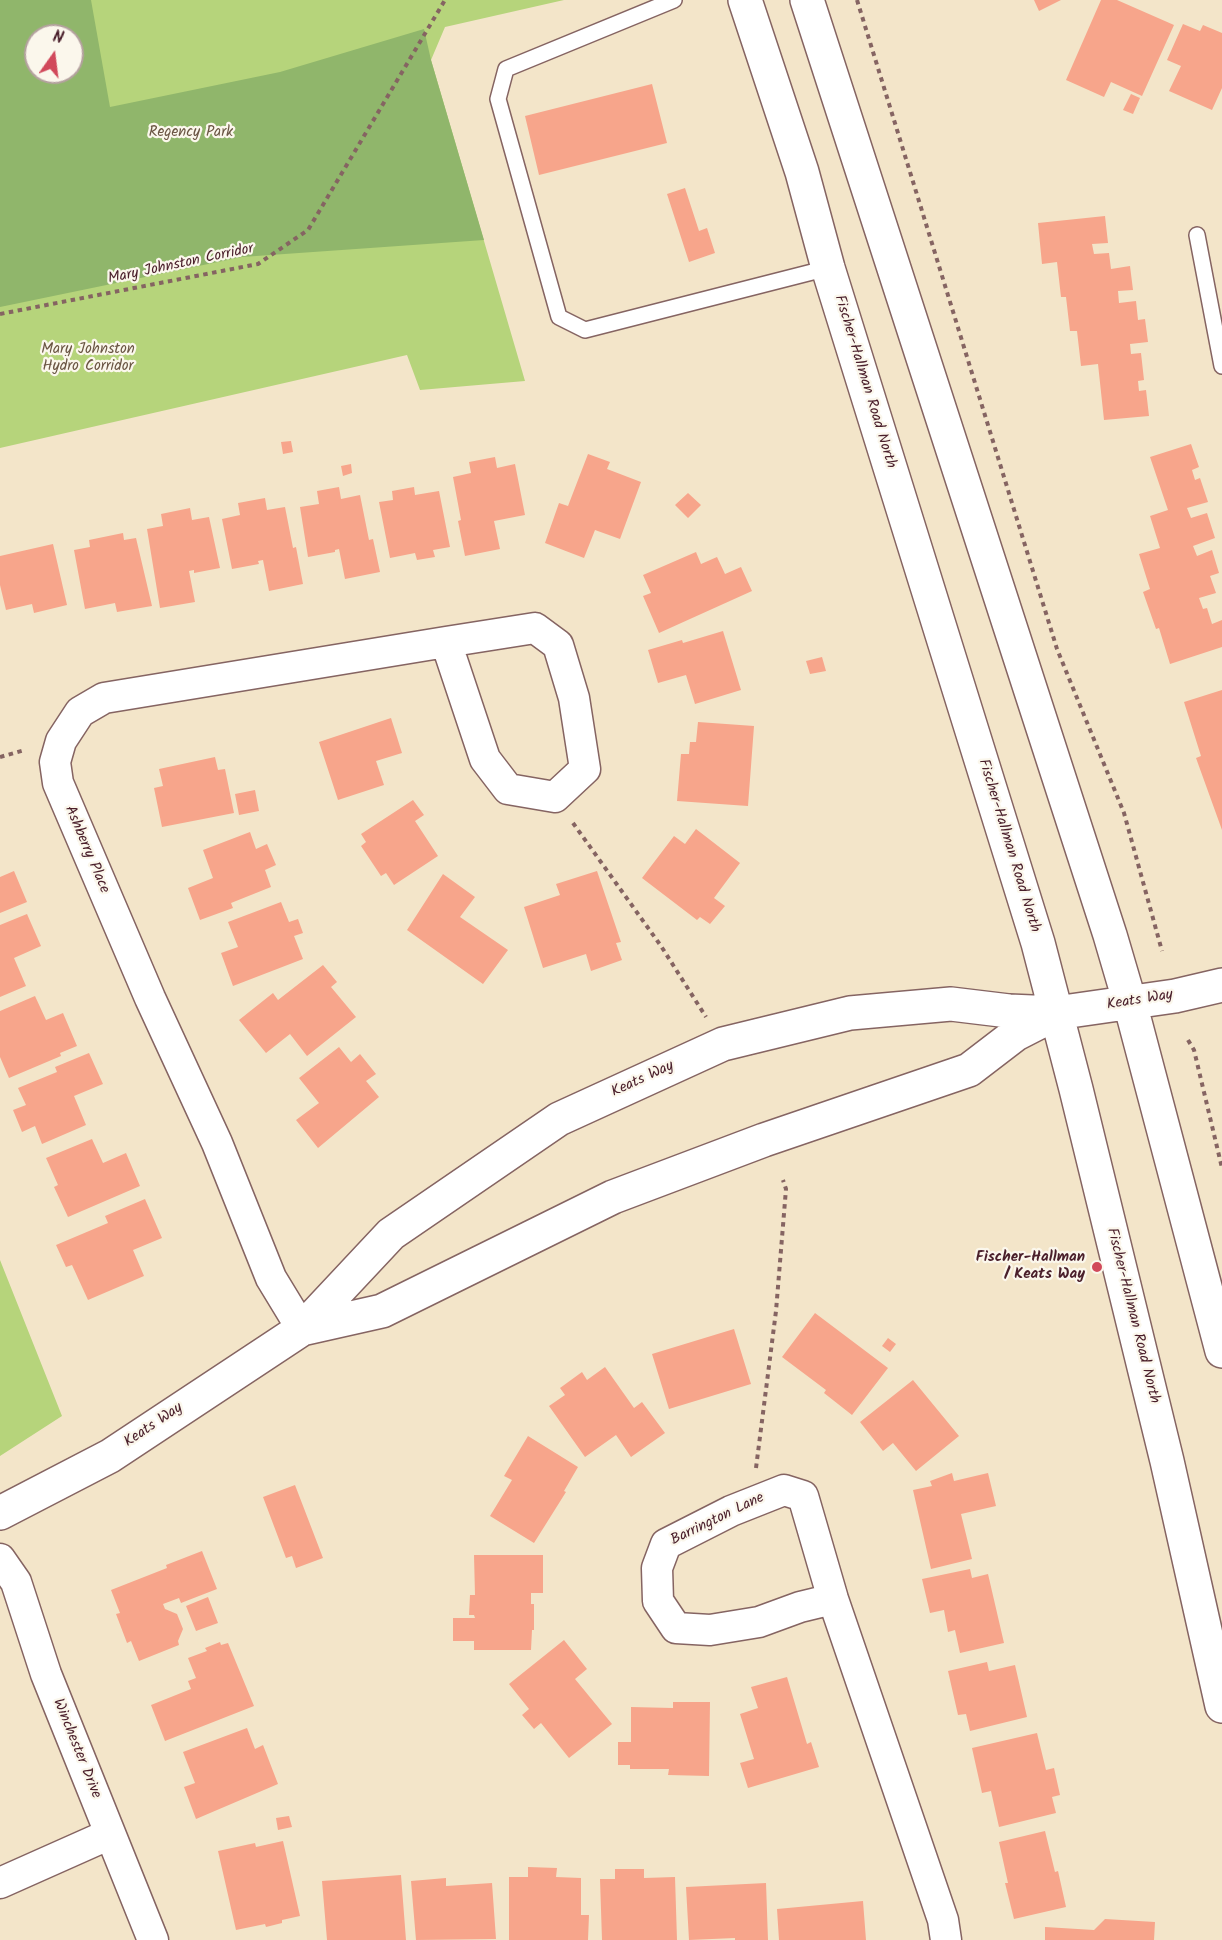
<!DOCTYPE html>
<html>
<head>
<meta charset="utf-8">
<style>
	body { margin:0 }
	#map { position:relative; width:1222px; height:1940px; overflow:hidden; background:#f3e5c9; font-family:Kalam,sans-serif }
	canvas { display:block }
	.north { position:absolute; left:24px; top:24px; width:60px; height:60px; box-sizing:border-box; background:#fbf7ec; border:2px solid #b4a19f; border-radius:50%; rotate:14deg; font-size:16px; font-weight:700; line-height:24px; text-align:center; color:#4a1f2b }
	.north::after { content:''; display:block; margin:auto; width:21px; height:27px; background:#d1495b; clip-path:polygon(50% 0,100% 100%,50% 72%,0 100%) }
</style>
</head>
<body>
<div id="map">
<canvas width="1222" height="1940"></canvas>
<div class="north">N</div>
</div>
<script>
const ctx = document.querySelector('canvas').getContext('2d');
ctx.lineJoin = 'round';
function fill(path, color) { ctx.fillStyle = color; ctx.fill(path, 'evenodd'); }
const poly = rows => new Path2D(rows.map(r => 'M' + r).join(''));
function stroke(path, color, width, dash) { ctx.strokeStyle = color; ctx.lineWidth = width; ctx.lineCap = dash ? 'butt' : 'round'; ctx.setLineDash(dash || []); ctx.stroke(path); }
function write(font, color, halo, rows, align = 'center') {
  ctx.font = font + ' Kalam,sans-serif'; ctx.lineWidth = 4.5; ctx.setLineDash([]); ctx.textBaseline = 'middle'; ctx.strokeStyle = halo; ctx.fillStyle = color; for (const [text, x, y, turn = 0] of rows) {
    ctx.save(); ctx.translate(x, y); ctx.rotate((+turn || 0) * Math.PI / 180); ctx.textAlign = isNaN(turn) ? turn : align; if (halo) ctx.strokeText(text, 0, 0); ctx.fillText(text, 0, 0); ctx.restore();
  }
}
fill(poly([
	[0,0,564,0,445,27,431,60,525,381,420,390,407,355,0,448],
	[36,36,72,36,72,72,36,72],
	[0,1260,62,1416,0,1456]
]), '#b6d47b');
fill(poly([
	[0,0,91,0,110,107,280,72,424,29,431,60,484,240,242,257,0,307],
	[36,36,72,36,72,72,36,72]
]), '#90b66b');
fill(poly([
	[1034,0,1061,0,1039,11],
	[1101,0,1117,0,1174,25,1142,96,1111,82,1104,97,1066,80],
	[1183,24,1200,31,1203,25,1222,33,1222,88,1212,110,1169,91,1181,66,1167,60],
	[652,84,667,143,539,175,525,116],
	[1131,94,1140,98,1133,114,1123,110],
	[685,188,699,231,707,228,715,253,689,262,667,194],
	[1105,216,1108,243,1092,244,1094,254,1109,253,1111,269,1130,266,1133,290,1118,291,1119,303,1136,301,1138,320,1145,319,1148,342,1130,344,1131,354,1141,353,1144,380,1138,381,1139,391,1146,390,1149,416,1104,420,1098,364,1081,366,1077,331,1070,331,1066,297,1061,297,1057,262,1042,264,1038,223],
	[291,441,293,452,283,454,281,442],
	[1191,444,1199,467,1192,470,1195,480,1200,478,1208,502,1187,508,1191,518,1207,513,1215,538,1193,546,1197,556,1212,550,1219,573,1210,576,1216,593,1199,598,1203,609,1207,608,1212,624,1222,620,1222,647,1170,664,1159,628,1156,629,1143,592,1150,589,1139,554,1160,548,1150,516,1168,510,1150,457],
	[588,454,610,462,607,469,641,482,620,539,595,530,584,558,545,543,559,503,568,506],
	[495,457,497,468,515,464,525,515,494,521,500,549,465,556,458,521,461,520,453,477,471,473,469,462],
	[351,464,352,473,343,476,341,466],
	[339,487,341,499,360,495,369,540,373,539,380,572,345,579,339,549,335,550,335,552,308,557,300,507,319,504,317,491],
	[414,487,415,495,439,491,450,547,433,550,435,557,417,560,415,553,390,558,379,502,393,500,392,491],
	[688,493,701,505,688,518,675,505],
	[265,498,267,510,285,507,293,548,296,547,303,584,269,591,263,560,258,561,259,564,232,569,222,519,240,515,238,503],
	[190,508,192,520,209,517,220,568,194,573,194,570,189,571,195,602,160,608,147,529,163,526,161,514],
	[123,533,124,540,136,538,152,606,117,612,115,603,85,609,74,550,90,547,89,540],
	[53,544,67,605,34,613,32,604,6,610,0,585,0,556],
	[696,552,701,564,717,557,725,574,741,567,752,591,659,633,643,596,651,593,643,575],
	[723,631,741,690,695,704,686,675,658,683,648,650,682,640,683,643],
	[822,657,826,671,810,674,806,661],
	[1222,690,1222,830,1196,758,1201,756,1184,702],
	[391,718,402,753,376,761,384,785,338,800,319,742],
	[698,722,754,726,748,806,677,801,681,754,689,754,690,742,696,742],
	[215,757,218,770,225,769,234,813,162,827,154,788,163,786,159,769],
	[255,790,259,811,239,815,235,794],
	[413,800,424,815,415,821,438,856,394,885,386,873,381,876,361,846,366,842,361,834],
	[696,829,740,863,714,898,725,906,710,924,700,917,697,920,642,878,674,836,685,844],
	[250,832,256,849,267,844,276,865,265,870,271,887,231,903,233,908,200,920,188,888,213,878,203,850],
	[14,871,27,902,0,913,0,877],
	[597,871,621,942,616,943,622,960,591,971,586,954,543,968,524,907,560,895,556,884],
	[443,874,475,897,460,917,508,950,483,984,407,930],
	[281,902,289,922,298,919,303,933,294,936,303,959,233,986,221,953,238,947,228,922],
	[27,914,41,946,14,958,26,986,0,997,0,925],
	[323,965,337,982,331,987,356,1017,307,1056,290,1034,266,1053,239,1020,273,993,278,1000],
	[35,996,46,1020,63,1013,77,1046,60,1053,61,1056,9,1078,0,1057,0,1011],
	[339,1047,351,1062,360,1054,376,1074,366,1081,379,1097,318,1148,296,1120,319,1103,299,1078],
	[89,1053,103,1084,74,1096,86,1125,42,1144,35,1126,22,1132,13,1110,26,1105,18,1088,57,1072,55,1067],
	[92,1139,103,1163,126,1153,140,1186,68,1217,54,1187,58,1185,46,1158],
	[145,1199,162,1238,133,1250,144,1276,88,1300,72,1265,66,1267,56,1245,108,1223,105,1216],
	[815,1313,888,1368,852,1415,824,1393,826,1390,782,1357],
	[734,1329,751,1384,669,1409,652,1354],
	[888,1338,896,1344,890,1352,882,1346],
	[605,1367,634,1408,642,1402,665,1433,631,1457,616,1435,585,1457,549,1406,565,1395,560,1388,582,1372,587,1380],
	[913,1380,959,1436,916,1471,893,1443,883,1451,860,1422],
	[528,1436,578,1467,564,1491,566,1492,534,1543,490,1516,512,1480,504,1476],
	[952,1473,954,1481,988,1473,996,1506,961,1514,972,1559,931,1569,913,1490,932,1486,930,1481],
	[295,1485,323,1558,296,1568,292,1556,286,1558,263,1497],
	[202,1551,217,1589,181,1603,179,1598,163,1604,165,1609,177,1614,183,1629,178,1641,179,1645,139,1661,131,1641,127,1643,116,1614,120,1613,111,1590,167,1568,166,1565],
	[474,1555,543,1555,543,1593,531,1593,531,1604,534,1604,534,1630,532,1630,531,1650,474,1650,474,1641,453,1641,453,1618,475,1618,474,1615,469,1615,470,1595,475,1595],
	[970,1569,972,1578,988,1574,1004,1643,960,1653,955,1630,948,1632,944,1610,930,1613,922,1579],
	[208,1597,218,1623,196,1631,186,1606],
	[564,1640,587,1669,575,1679,612,1724,569,1758,541,1723,534,1729,522,1715,529,1709,509,1684],
	[220,1642,221,1645,228,1643,254,1706,165,1741,151,1705,191,1689,188,1681,196,1678,188,1658,207,1651,205,1648],
	[987,1662,989,1671,1015,1665,1027,1717,970,1731,966,1714,958,1715,948,1671],
	[787,1677,807,1744,811,1742,819,1767,748,1788,740,1763,754,1759,740,1714,758,1708,751,1687],
	[673,1702,710,1702,709,1776,668,1775,669,1769,630,1769,630,1765,618,1765,618,1742,631,1742,631,1707,673,1708],
	[247,1728,255,1749,263,1745,278,1784,196,1819,184,1787,195,1783,183,1752],
	[1037,1733,1046,1770,1054,1768,1060,1795,1052,1797,1056,1813,999,1827,991,1791,982,1793,972,1748],
	[289,1816,292,1827,278,1830,276,1818],
	[1045,1831,1055,1872,1058,1871,1066,1907,1014,1919,1005,1883,1008,1883,999,1842],
	[283,1841,300,1916,282,1920,282,1923,266,1927,265,1924,236,1930,218,1851,255,1843,256,1847],
	[528,1867,557,1868,556,1877,581,1878,581,1915,589,1915,588,1940,509,1940,509,1877,528,1877],
	[615,1869,644,1869,644,1878,675,1877,677,1940,602,1940,600,1879,615,1879],
	[401,1875,406,1940,327,1940,322,1881],
	[446,1878,446,1886,492,1883,496,1939,416,1940,411,1881],
	[766,1883,768,1940,735,1940,735,1938,689,1940,686,1887],
	[863,1901,866,1940,779,1940,777,1909],
	[1105,1919,1155,1922,1154,1940,1045,1940,1045,1927,1094,1930]
]), '#f7a58b');
const lane = poly([
	[674,0,506,69,498,99,559,317,585,330,828,268],
	[1197,235,1222,366]
]);
const street = poly([
	[302,1329,271,1278,217,1143,150,998,58,783,55,762,61,741,80,712,104,698,446,642,535,628,558,645,574,698,585,769,555,797,508,789,485,759,446,642],
	[0,1559,16,1582,46,1674,153,1940],
	[833,1599,800,1607,759,1622,710,1630,676,1628,658,1601,657,1568,666,1544,731,1511,784,1490,803,1496,833,1599,943,1920,946,1940],
	[0,1883,110,1834]
]);
const secondary = poly([
	[745,0,802,172,828,268,1038,943,1076,1089,1167,1461,1222,1706],
	[807,0,1110,935,1130,1003,1222,1351],
	[302,1329,382,1311,613,1197,764,1140,969,1070,1016,1034,1055,1014],
	[0,1513,110,1456,302,1329,391,1234,559,1119,723,1044,850,1013,951,1004,1009,1011,1056,1013,1175,996,1222,985]
]);
stroke(lane, '#856462', 18);
stroke(street, '#856462', 33);
stroke(secondary, '#856462', 36);
stroke(poly([
	[857,0,1057,649,1124,813,1162,951],
	[0,314,258,264,308,230,445,0],
	[0,757,25,750],
	[573,823,661,946,706,1017],
	[1188,1040,1194,1050,1222,1168],
	[756,1468,776,1311,786,1189,783,1180]
]), '#856462', 4, [4.5, 4.5]);
stroke(lane, '#fff', 15);
stroke(street, '#fff', 30);
stroke(secondary, '#fff', 33);
for (const [x, y, r, color] of [
	[1097,1267,6,"#d1495b"]
]) { const dot = new Path2D(); dot.arc(x, y, r, 0, 2 * Math.PI); ctx.fillStyle = color; ctx.fill(dot); stroke(dot, '#fbf7ec', 2); }
write('15px', '#6a5543', '#fbf7ec', [
	["Regency Park",191,133],
	["Mary Johnston",88,350],
	["Hydro Corridor",88,367]
]);
write('15px', '#4a1f2b', '#fbf7ec', [
	["Mary Johnston Corridor",181,265,-12],
	["Fischer-Hallman Road North",864,382,73],
	["Fischer-Hallman Road North",1008,846,73],
	["Ashberry Place",86,850,67],
	["Keats Way",1140,1001,-9],
	["Keats Way",643,1080,-25],
	["Fischer-Hallman Road North",1132,1316,76],
	["Keats Way",154,1426,-34],
	["Barrington Lane",718,1520,-26],
	["Winchester Drive",76,1749,68]
]);
write('bold 15px', '#4a1f2b', '#fbf7ec', [
	["Fischer-Hallman",1085,1258],
	["/ Keats Way",1085,1275]
], 'right');
</script>
</body>
</html>
